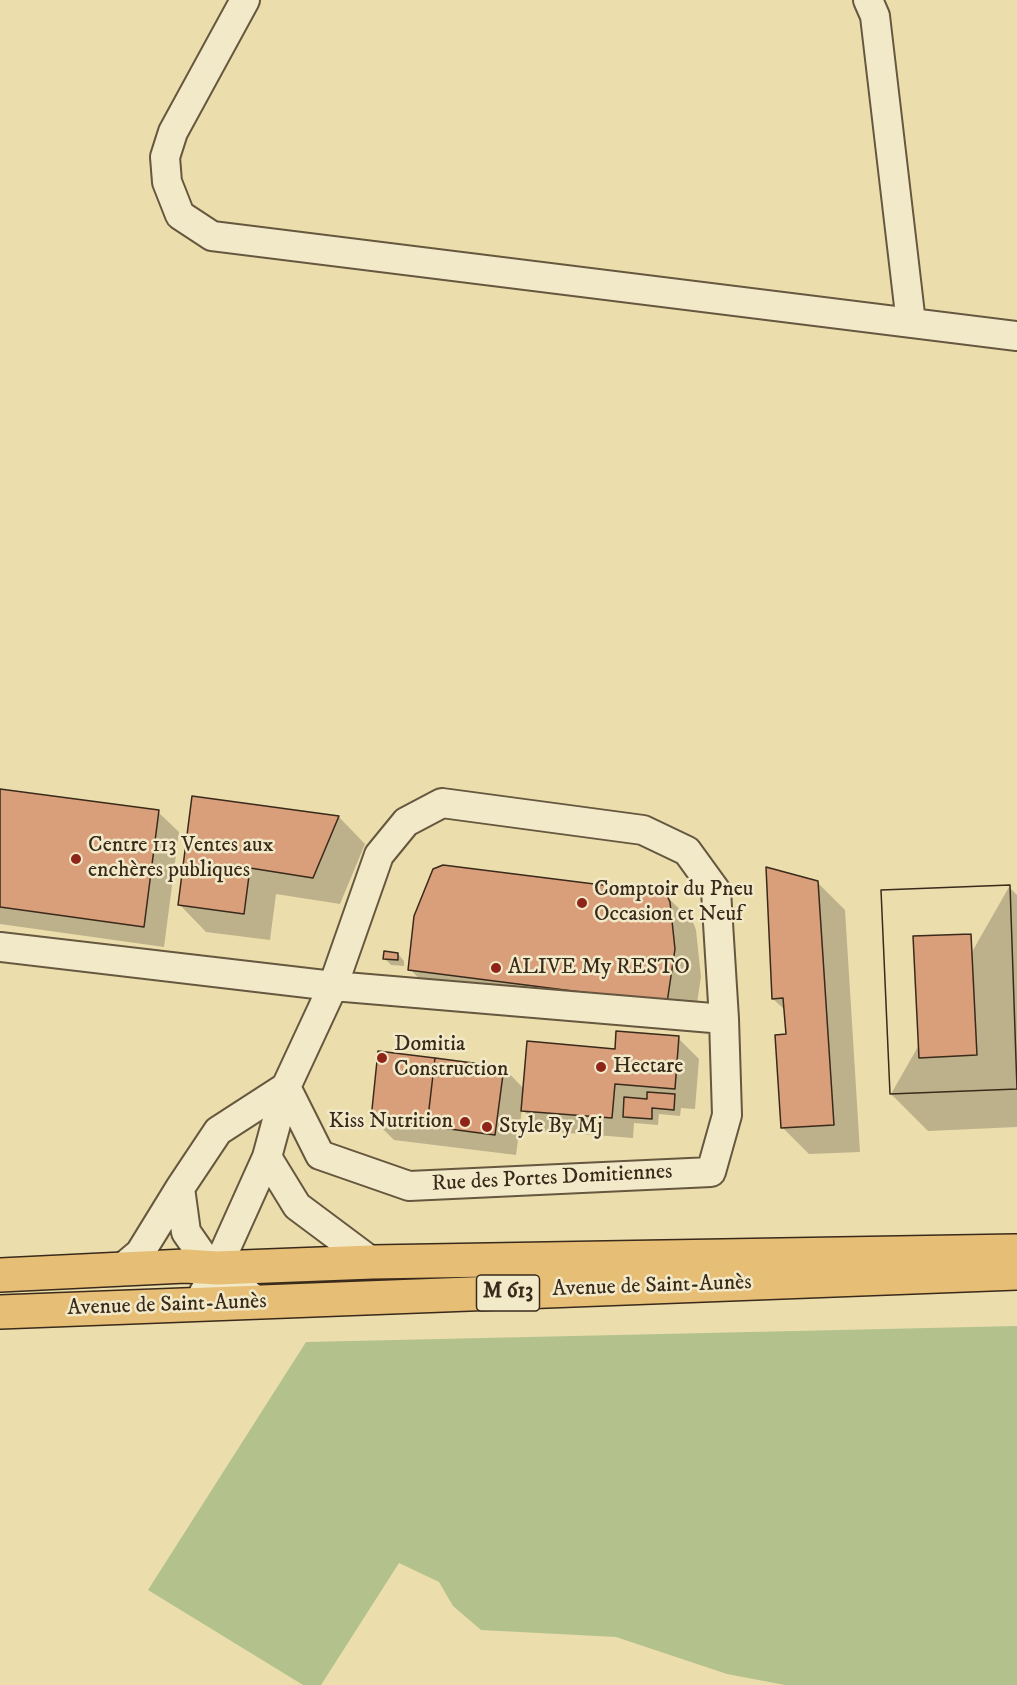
<!DOCTYPE html>
<html>
<head>
<meta charset="utf-8">
<style>
	body { margin:0 }
	canvas { display:block; background:#ebddac }
</style>
</head>
<body>
<canvas width="1017" height="1685"></canvas>
<script>
const ctx = document.querySelector('canvas').getContext('2d');
ctx.lineJoin = 'round';
function fill(path, color) { ctx.fillStyle = color; ctx.fill(path, 'evenodd'); }
const poly = rows => new Path2D(rows.map(r => 'M' + r).join(''));
function stroke(path, color, width, dash) { ctx.strokeStyle = color; ctx.lineWidth = width; ctx.lineCap = dash ? 'butt' : 'round'; ctx.setLineDash(dash || []); ctx.stroke(path); }
function write(font, color, halo, rows, align = 'center') {
  ctx.font = font + ' "IM FELL DW Pica",serif'; ctx.lineWidth = 5; ctx.setLineDash([]); ctx.textBaseline = 'middle'; ctx.strokeStyle = halo; ctx.fillStyle = color; for (const [text, x, y, turn = 0] of rows) {
    ctx.save(); ctx.translate(x, y); ctx.rotate((+turn || 0) * Math.PI / 180); ctx.textAlign = isNaN(turn) ? turn : align; if (halo) ctx.strokeText(text, 0, 0); ctx.fillText(text, 0, 0); ctx.restore();
  }
}
fill(poly([
	[1017,1326,1017,1685,785,1685,727,1674,616,1637,481,1630,453,1606,439,1582,399,1563,321,1685,303,1685,148,1590,306,1342]
]), '#b3c28d');
fill(poly([
	[0,790,158,812,179,832,164,947,0,924],
	[193,797,339,817,365,844,340,904,276,894,270,940,206,932,180,905],
	[818,883,845,910,860,1152,809,1154,783,1128,787,1035,785,1010,773,999],
	[1009,887,1017,895,1017,1127,928,1131,891,1094],
	[665,895,693,922,696,930,701,977,693,1029,436,996,410,969],
	[398,954,404,961,404,966,391,965,384,958],
	[678,1038,699,1059,695,1109,681,1108,680,1116,659,1114,658,1125,634,1123,633,1138,543,1131,522,1109,516,1155,394,1140,373,1119,504,1068,524,1089,616,1051]
]), '#0003');
const building = poly([
	[0,789,159,810,144,927,0,907,0,789],
	[192,796,339,816,313,878,250,868,244,914,178,905,192,796],
	[443,865,666,893,670,902,675,949,667,1003,408,970,414,916,433,869,443,865],
	[766,867,818,881,834,1125,781,1128,775,1035,786,1034,783,998,772,999,766,867],
	[1010,885,1017,1089,890,1094,881,890,1010,885],
	[971,934,977,1055,919,1058,913,936,971,934],
	[1010,885,1017,1089,890,1094,881,890,1010,885],
	[384,951,398,953,398,960,383,959,384,951],
	[616,1031,679,1036,675,1089,615,1084,612,1118,521,1111,527,1041,615,1049,616,1031],
	[378,1051,435,1058,427,1126,371,1119,378,1051],
	[435,1058,504,1067,495,1135,427,1126,435,1058],
	[647,1092,675,1094,674,1110,652,1108,652,1119,623,1117,624,1097,647,1099,647,1092]
]);
fill(building, '#d99e7a');
stroke(building, '#392a1b', 1.5);
const minor = poly([
	[245,0,173,132,165,157,167,182,180,215,212,236,1017,336],
	[868,0,875,16,911,323],
	[442,803,643,830,687,851,716,891,724,1019,727,1115,711,1172,409,1186,320,1155,286,1087,333,986,379,855,406,822,442,803],
	[0,947,333,986,724,1019],
	[267,1157,297,1206,372,1262],
	[180,1188,186,1232,202,1255,257,1302],
	[121,1269,140,1253,180,1188,218,1131,286,1087,267,1157,217,1268,198,1304]
]);
const major = poly([
	[0,1275,185,1266,217,1268,372,1262,1015,1251],
	[0,1312,1017,1273]
]);
stroke(minor, '#66573f', 32);
stroke(major, '#392a1b', 36);
stroke(minor, '#f2e9c9', 28);
stroke(major, '#e6be76', 33);
for (const [x, y, r, color] of [
	[76,859,6,"#8f2418"],
	[582,903,6,"#8f2418"],
	[496,968,6,"#8f2418"],
	[382,1058,6,"#8f2418"],
	[601,1067,6,"#8f2418"],
	[465,1122,6,"#8f2418"],
	[487,1127,6,"#8f2418"]
]) { const dot = new Path2D(); dot.arc(x, y, r, 0, 2 * Math.PI); ctx.fillStyle = color; ctx.fill(dot); stroke(dot, '#f2e9c9', 2); }
for (const [x, y, w] of [
	[508,1293,63]
]) { const box = new Path2D(); box.roundRect(x - w / 2, y - 18, w, 36, 4.5); ctx.fillStyle = '#f2e9c9'; ctx.fill(box); stroke(box, '#392a1b', 1.5); }
write('bold 21px', '#392a1b', null, [
	["M 613",508,1293]
]);
write('22px', '#392a1b', '#f2e9c9', [
	["Centre 113 Ventes aux",88,846],
	["enchères publiques",88,871],
	["Comptoir du Pneu",594,890],
	["Occasion et Neuf",594,915],
	["ALIVE My RESTO",508,968],
	["Domitia",394,1045],
	["Construction",394,1070],
	["Hectare",613,1067],
	["Kiss Nutrition",453,1122,"right"],
	["Style By Mj",499,1127]
], 'left');
write('22px', '#392a1b', '#f2e9c9', [
	["Rue des Portes Domitiennes",552,1179,-3],
	["Avenue de Saint-Aunès",652,1287,-2],
	["Avenue de Saint-Aunès",167,1306,-2]
]);
</script>
</body>
</html>
